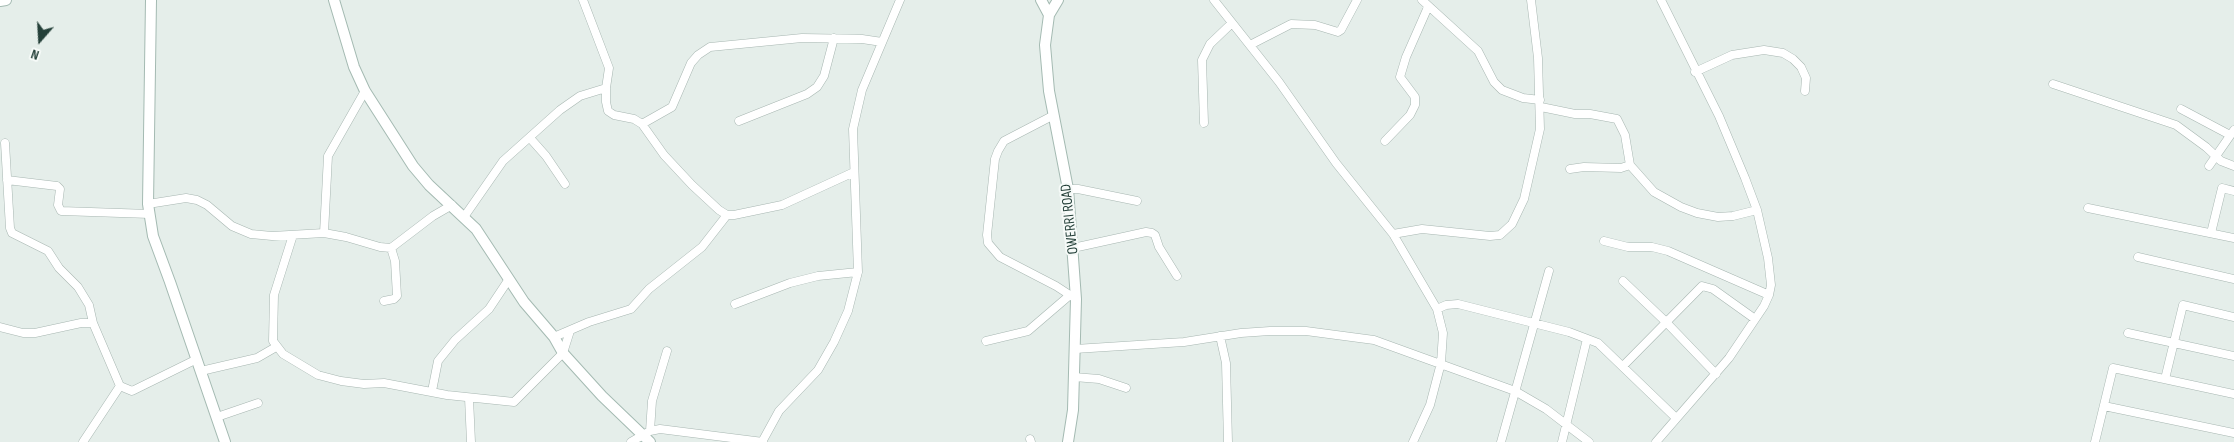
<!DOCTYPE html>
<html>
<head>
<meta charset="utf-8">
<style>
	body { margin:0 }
	#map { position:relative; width:2234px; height:442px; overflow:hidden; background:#e5eeea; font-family:"Sofia Sans Condensed",sans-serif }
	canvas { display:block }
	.north { position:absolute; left:15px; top:15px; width:50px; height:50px; -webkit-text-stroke:4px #f6faf8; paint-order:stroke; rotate:199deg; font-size:14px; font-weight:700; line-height:20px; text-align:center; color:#244039 }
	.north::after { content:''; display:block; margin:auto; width:18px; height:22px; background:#244039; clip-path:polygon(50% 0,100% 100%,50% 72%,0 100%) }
</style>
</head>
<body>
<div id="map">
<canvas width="2234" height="442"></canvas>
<div class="north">N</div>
</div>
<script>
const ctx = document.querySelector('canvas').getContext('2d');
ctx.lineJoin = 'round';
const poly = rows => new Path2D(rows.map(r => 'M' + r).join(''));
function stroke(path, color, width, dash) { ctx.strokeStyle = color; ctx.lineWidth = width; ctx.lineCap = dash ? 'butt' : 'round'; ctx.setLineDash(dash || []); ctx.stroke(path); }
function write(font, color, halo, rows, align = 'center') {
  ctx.font = font + ' "Sofia Sans Condensed",sans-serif'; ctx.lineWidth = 4; ctx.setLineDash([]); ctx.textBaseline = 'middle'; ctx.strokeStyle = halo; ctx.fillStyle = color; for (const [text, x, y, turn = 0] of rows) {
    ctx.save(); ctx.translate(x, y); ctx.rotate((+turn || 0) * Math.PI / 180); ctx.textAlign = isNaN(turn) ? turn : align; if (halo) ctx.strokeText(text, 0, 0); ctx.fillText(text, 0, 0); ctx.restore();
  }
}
const street = poly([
	[583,0,609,68,606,88,606,102,608,111,614,115,634,119,642,124,664,155,692,185,719,210,727,215,734,215,782,205,854,172],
	[1214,0,1279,82,1336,163,1393,234,1437,309,1443,333,1441,363,1430,405,1413,442],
	[1422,0,1478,51,1494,82,1502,90,1523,98,1540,100],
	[1250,45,1291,24,1315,25,1338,32,1341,30,1357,0],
	[1695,72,1732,55,1764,50,1783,53,1793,59,1801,67,1806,78,1805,91],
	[2053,84,2176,125,2206,147,2221,161,2234,166],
	[1541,107,1575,114,1590,114,1617,119,1625,135,1630,165,1654,192,1681,207,1697,213,1718,217,1733,216,1757,210],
	[2181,109,2230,135],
	[1054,115,1004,141,998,151,995,159,987,235,988,243,1000,257,1056,286,1076,299],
	[739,121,807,94,817,87,824,76,834,38],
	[1204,123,1202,60,1210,44,1232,23],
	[642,124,672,107,691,63,698,55,710,47,802,38,862,39,882,42],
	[530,138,546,156,565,184],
	[1385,141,1410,115,1415,105,1415,97,1400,77,1406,57,1428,7],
	[5,143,10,228,12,233,48,251,59,268,78,287,89,305,93,323,120,386,132,391,197,359],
	[2209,166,2234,130],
	[1570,169,1584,167,1621,168,1630,165],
	[7,180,57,186,60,189,58,205,61,211,150,214],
	[1068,189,1078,189,1137,201],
	[148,204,186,198,197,200,207,205,232,226,251,234,272,236,324,233,346,237,380,247,391,248,433,216,452,205],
	[2088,208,2234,238],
	[464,217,503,161,560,110,580,96,606,88],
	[324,233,328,156,365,91],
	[2211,233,2222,188,2234,191],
	[1393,234,1422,229,1490,236,1500,235,1512,224,1524,199,1540,129,1538,58,1531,0],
	[293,235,274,295,273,341,283,354,318,375,341,381,364,384,384,383,447,395,514,402,563,353,570,331],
	[1604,241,1628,247,1652,247,1668,251,1769,295],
	[1073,248,1146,232,1152,233,1155,235,1159,247,1177,276],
	[2138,257,2234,279],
	[1623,281,1666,322,1716,374],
	[384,301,394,299,397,296,395,261,391,248],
	[735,304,790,283,818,276,858,272],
	[1437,309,1446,305,1458,304,1569,332,1598,343,1676,418],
	[0,327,23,333,35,333,81,323,93,323],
	[2128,333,2234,356],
	[1220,336,1226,363,1228,442],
	[554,337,589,322,631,309,649,289,702,247,727,215],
	[986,341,1028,331,1070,295],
	[1075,349,1184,342,1241,333,1270,331,1306,331,1374,340,1515,391,1546,409,1589,442],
	[1623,366,1702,286,1713,289,1755,319],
	[201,371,257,358,276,347],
	[1074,377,1099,379,1126,388],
	[2165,379,2183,305,2234,317],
	[432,391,438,361,455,340,489,309,509,279],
	[469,398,471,442],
	[2104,406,2234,433],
	[217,417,258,403],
	[650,431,652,401,667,351],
	[1030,439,1031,442],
	[83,442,120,386],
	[631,442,650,431,660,429,763,442],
	[762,442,779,411,818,370,834,342,848,311,858,272,853,129,862,90,900,0],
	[1501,442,1549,271],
	[1562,442,1587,339],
	[1656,442,1729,358,1764,306,1769,295,1771,285,1768,258,1757,210,1745,178,1719,116,1661,0],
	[2095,442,2113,368,2234,394]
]);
const secondary = poly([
	[151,0,148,204,153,236,170,282,225,442],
	[334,0,354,67,365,91,413,166,429,185,476,229,524,302,554,337,563,353,602,396,650,442],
	[1041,0,1049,15],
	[1058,0,1049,15,1045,45,1049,91,1068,189,1076,299,1073,410,1068,442],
	[0,1,6,0]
]);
stroke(street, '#a7b6b1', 9);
stroke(secondary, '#a4bab2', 12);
stroke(street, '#fff', 8);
stroke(secondary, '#fff', 10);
write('15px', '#244039', '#f6faf8', [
	["OWERRI ROAD",1070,219,-96]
]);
</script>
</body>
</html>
